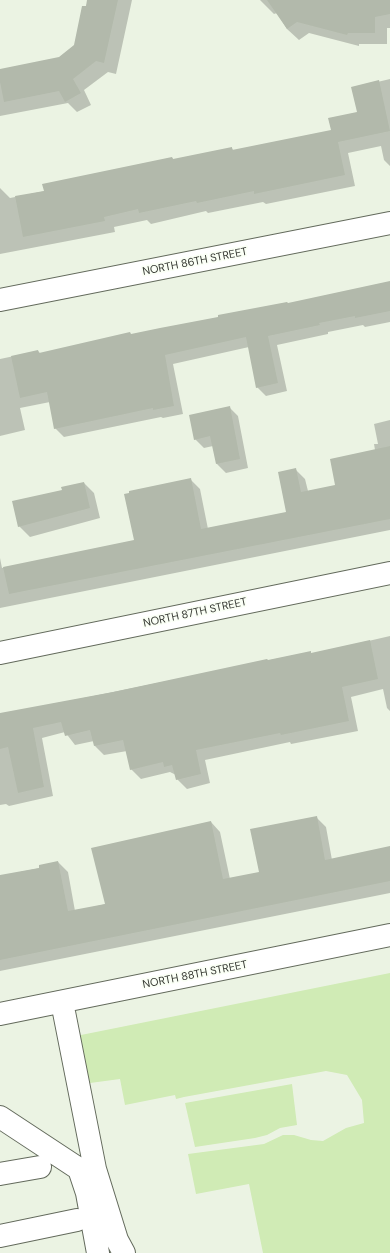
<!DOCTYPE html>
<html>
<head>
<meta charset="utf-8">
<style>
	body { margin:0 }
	canvas { display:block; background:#ebf3e3 }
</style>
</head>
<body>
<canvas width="390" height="1253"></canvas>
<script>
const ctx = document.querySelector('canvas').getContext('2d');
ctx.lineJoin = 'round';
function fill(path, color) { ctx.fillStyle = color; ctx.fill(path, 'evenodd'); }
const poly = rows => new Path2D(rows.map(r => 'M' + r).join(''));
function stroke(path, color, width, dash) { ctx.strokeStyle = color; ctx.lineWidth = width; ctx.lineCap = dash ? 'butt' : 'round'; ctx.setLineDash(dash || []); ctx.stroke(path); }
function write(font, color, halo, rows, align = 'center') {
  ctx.font = font + ' "DM Sans",sans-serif'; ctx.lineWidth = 3.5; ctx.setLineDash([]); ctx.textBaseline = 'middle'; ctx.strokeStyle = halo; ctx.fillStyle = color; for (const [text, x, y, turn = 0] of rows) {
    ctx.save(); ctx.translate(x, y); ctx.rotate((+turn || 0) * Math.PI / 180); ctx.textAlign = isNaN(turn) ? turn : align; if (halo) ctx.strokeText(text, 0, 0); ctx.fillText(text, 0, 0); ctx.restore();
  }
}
fill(poly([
	[390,973,390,1253,263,1253,249,1184,196,1194,188,1154,264,1144,283,1135,294,1135,311,1140,323,1141,346,1128,364,1123,362,1100,347,1075,326,1071,184,1097,176,1099,175,1095,125,1105,120,1079,90,1083,85,1079,76,1036],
	[292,1084,297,1125,280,1128,267,1135,255,1138,195,1147,185,1103]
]), '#d0ebb5');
fill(poly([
	[88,0,132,0,116,74,108,72,84,90,91,105,77,112,68,103,0,116,0,70,59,58,75,46],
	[260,0,390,0,390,28,387,28,387,44,359,44,359,46,309,33,299,40,287,29,277,13,274,14],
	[390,79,390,166,384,160,381,146,348,153,355,186,266,204,263,202,208,213,206,211,151,224,147,220,114,227,115,232,0,254,0,188,10,198,45,191,172,158,174,160,232,148,234,151,332,131,358,113,352,88],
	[390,283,390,322,365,327,363,325,328,332,328,334,277,345,287,391,266,396,257,387,249,347,173,364,183,414,163,418,161,417,64,437,55,428,50,402,20,408,25,430,0,436,0,359,38,351,41,354],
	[229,407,238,416,248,468,226,473,217,464,213,446,204,448,195,439],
	[390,420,390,530,0,608,0,558,2,568,135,541,191,480,200,489,208,529,287,513,295,469,305,479,308,491,336,486,375,450,374,444,378,444,374,424],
	[84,483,94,493,100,518,30,537,19,526,63,491],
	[390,636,390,711,387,708,383,689,351,697,358,731,291,744,290,742,205,760,210,783,187,789,177,779,176,775,170,772,141,779,131,769,127,751,104,755,95,746,94,741,75,745,65,732,42,738,53,796,9,806,6,804,0,805,0,715,310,652,312,654],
	[316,817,326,827,332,860,390,848,390,893,0,971,0,876,40,868,58,862,68,872,75,911,106,904,211,822,220,832,230,879,260,873]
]), '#0003');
fill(poly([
	[87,0,118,0,104,63,96,61,73,79,81,93,65,102,59,91,4,102,0,82,0,69,59,57,74,45,82,6,86,6],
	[267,0,390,0,390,14,375,17,375,33,348,33,347,35,297,22,287,29],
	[379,80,390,131,338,142,345,175,254,194,254,191,197,203,196,201,139,213,138,209,104,217,105,221,23,237,15,196,44,191,42,184,172,157,173,159,232,147,232,150,331,130,328,118,357,112,351,87],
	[390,281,390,311,355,318,355,316,319,323,320,325,268,336,278,383,256,388,246,337,165,355,174,406,153,410,153,408,54,429,47,392,20,398,11,356,38,350,39,353,130,332,131,334,160,328,218,317,218,315,287,302,288,303],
	[230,406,240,459,216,464,210,436,194,440,189,415],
	[390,446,390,519,9,594,3,567,134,540,124,494,129,493,129,491,191,478,201,529,286,512,278,472,296,468,301,492,335,485,330,459],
	[84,482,90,508,18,527,12,501,62,490,61,487],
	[370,640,378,679,342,687,349,721,281,735,280,733,196,750,201,774,176,780,172,765,164,767,163,762,130,770,123,740,94,746,90,730,65,736,61,722,33,728,44,787,18,793,8,747,0,749,0,713,113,692,267,659,268,660,311,651,311,653],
	[317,816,325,860,390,846,390,881,0,960,0,875,39,868,39,865,58,861,68,911,105,904,91,848,211,821,223,879,259,872,250,829]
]), '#b2b9ab');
const minor = poly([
	[0,300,390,223],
	[0,653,390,573],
	[62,1002,95,1169,117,1240,124,1253],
	[0,1014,390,935],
	[0,1117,79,1169,87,1193,98,1253],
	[0,1174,40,1167],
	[0,1236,77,1220]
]);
stroke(minor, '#636a5c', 24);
stroke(minor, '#fff', 22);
write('11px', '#353832', '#fafff5', [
	["NORTH 86TH STREET",195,262,-11],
	["NORTH 87TH STREET",195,613,-12],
	["NORTH 88TH STREET",195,975,-11]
]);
</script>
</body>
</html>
